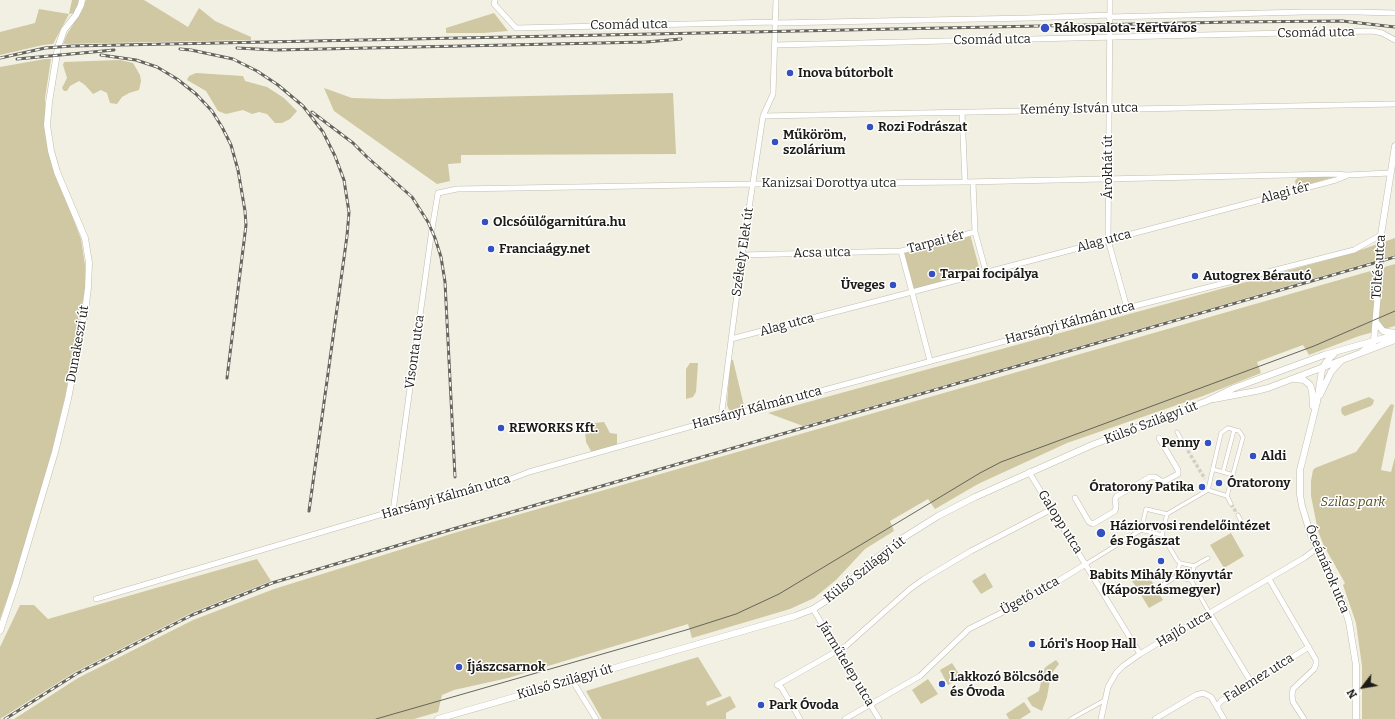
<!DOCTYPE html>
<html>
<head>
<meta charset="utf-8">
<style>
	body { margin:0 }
	#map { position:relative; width:1395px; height:719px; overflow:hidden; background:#f2f0e2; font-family:Bitter,serif }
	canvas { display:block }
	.north { position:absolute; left:1343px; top:667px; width:40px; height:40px; -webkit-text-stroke:3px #fff; paint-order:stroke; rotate:239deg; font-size:11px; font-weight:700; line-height:16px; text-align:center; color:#1d1c17 }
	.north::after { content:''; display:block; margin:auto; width:14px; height:18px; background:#1d1c17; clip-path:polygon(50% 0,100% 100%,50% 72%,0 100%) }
</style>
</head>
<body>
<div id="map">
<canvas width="1395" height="719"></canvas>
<div class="north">N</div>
</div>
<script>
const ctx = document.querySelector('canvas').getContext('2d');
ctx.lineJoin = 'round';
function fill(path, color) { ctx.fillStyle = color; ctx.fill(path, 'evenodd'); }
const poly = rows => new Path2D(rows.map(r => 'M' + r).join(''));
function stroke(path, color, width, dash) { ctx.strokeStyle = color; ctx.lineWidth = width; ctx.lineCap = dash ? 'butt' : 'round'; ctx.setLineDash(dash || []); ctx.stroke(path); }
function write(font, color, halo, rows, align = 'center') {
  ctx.font = font + ' Bitter,serif'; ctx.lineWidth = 3; ctx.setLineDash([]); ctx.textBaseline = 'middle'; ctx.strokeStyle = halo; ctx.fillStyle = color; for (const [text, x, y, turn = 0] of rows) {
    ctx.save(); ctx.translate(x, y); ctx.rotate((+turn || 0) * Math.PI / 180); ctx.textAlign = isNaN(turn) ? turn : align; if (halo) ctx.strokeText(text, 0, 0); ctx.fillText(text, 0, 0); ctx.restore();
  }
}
fill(poly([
	[72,0,80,0,79,5,74,13,69,14,53,44,43,45,0,55,0,32,35,23,39,9,69,14],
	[86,0,144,0,188,27,199,8,215,21,251,37,251,40,63,44,67,34,81,12],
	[494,13,508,31,483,33,446,33,446,28],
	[45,59,51,59,45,98,45,125,70,210,81,239,85,265,85,289,65,397,52,451,13,583,0,619,0,67],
	[120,60,133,63,140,75,141,81,139,90,129,93,122,97,117,104,110,103,107,93,101,90,93,94,85,85,79,81,70,86,67,91,64,91,62,88,67,78,63,65,64,62],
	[196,73,243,76,245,81,267,87,284,98,297,111,290,119,282,123,275,123,267,114,259,112,252,114,243,110,226,114,218,111,206,91,187,80,189,76],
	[324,88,352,98,386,99,673,93,676,154,461,155,461,163,448,164,450,181,437,184,334,111],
	[1325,176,1334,177,1300,187,1296,185,1295,181,1298,177],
	[970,234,980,271,913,290,903,253],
	[1395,238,1395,255,803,426,768,413,1352,253],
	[1395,264,1395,326,1359,336,1309,355,1303,345,1257,362,1261,373,1203,396,1067,443,978,484,935,509,928,499,890,521,894,531,865,549,836,580,814,598,790,609,692,638,688,624,508,678,454,690,442,695,438,712,414,719,14,719,78,678,193,620,274,589,454,533],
	[730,360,733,360,745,410,733,413,729,410,727,405],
	[690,363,698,363,696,392,693,397,686,399,686,369],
	[1369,397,1374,400,1373,404,1371,406,1345,416,1342,414,1341,410,1342,407],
	[1391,404,1394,405,1381,470,1391,472,1395,457,1395,719,1362,719,1362,666,1356,623,1343,585,1345,583,1324,546,1318,531,1311,496,1311,481,1313,470,1315,468,1356,452],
	[604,422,610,433,617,434,617,445,592,453,586,442,585,431,594,423],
	[1231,533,1244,556,1224,568,1210,545],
	[257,559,271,581,191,613,75,672,0,719,0,647,20,605,34,605,48,619],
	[1145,570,1163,600,1149,608,1131,579],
	[985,573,993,587,981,594,972,581],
	[698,657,722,696,706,702,707,706,730,696,736,707,726,713,726,719,602,719,586,691],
	[1056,660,1059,664,1051,674,1047,697,1042,711,1032,706,1027,698,1039,691,1044,669,1047,666],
	[952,663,961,677,948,685,940,670],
	[928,679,938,694,921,704,912,690],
	[1024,702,1031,712,1020,719,1009,719,1006,714]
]), '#cfc8a2');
stroke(poly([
	[1182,441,1205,479],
	[1231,504,1238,515]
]), '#d2d0c4', 3.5, [3.5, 2]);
const pedestrian = poly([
	[1228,428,1239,431,1243,437,1227,496,1208,490,1221,433,1228,428],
	[1177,432,1182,441],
	[1212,469,1223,472],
	[1233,475,1223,472,1234,430],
	[1227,496,1231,504],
	[1167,514,1208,490],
	[1238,515,1241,521],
	[1162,535,1141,530,1146,509,1167,514,1162,535,1177,560,1180,563],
	[1180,563,1194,566,1191,580,1176,577,1180,563],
	[1086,564,1141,530],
	[1194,566,1208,558],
	[1191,580,1210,614],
	[1159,587,1176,577],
	[1071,719,1105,700]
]);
const minor = poly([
	[495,0,494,4,516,28,775,22],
	[1110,0,1108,240,1127,308],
	[1109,17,1304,12,1357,12,1395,13],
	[775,23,1029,18,1109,15],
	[775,45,1373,31,1382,33,1395,40],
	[962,112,965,182],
	[763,116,1395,104],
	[973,182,975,232],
	[742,255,901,251],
	[986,272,975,232,901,251,912,292,1336,180,1346,176],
	[731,339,912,292,930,361],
	[721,418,742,255,763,116,773,94,776,0],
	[1029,472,1140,654],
	[1075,498,1089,522,1093,524,1115,511,1116,507,1115,499,1117,496,1150,477,1155,477,1161,481,1165,481,1178,474,1178,470,1159,438],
	[393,511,432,229,438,193,457,189,754,184,965,182,1335,174,1347,175,1390,173],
	[1269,579,1316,660,1316,664,1314,669,1293,689,1292,695,1293,702,1304,719],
	[96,599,393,511,495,485,529,472,721,418,1127,308,1354,250,1381,235],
	[813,609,879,719],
	[1210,614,1251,682],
	[572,680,596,719],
	[1218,709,1218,705,1221,701,1309,647],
	[800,719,781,687,777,685,846,646,910,589,924,579,971,551,1052,509],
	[845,719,920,676,969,629,1027,600,1086,564],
	[1101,719,1108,687,1116,673,1123,666,1140,654,1160,642,1304,558,1316,549],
	[1155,719,1196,695,1203,693,1211,697,1224,719]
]);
const tertiary = poly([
	[1376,322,1383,331,1395,333],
	[1363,351,1373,344,1374,340,1381,255,1381,235,1395,146],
	[1334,354,1326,362,1322,370,1317,402,1300,470,1300,495,1302,506,1311,536,1343,603,1349,622,1356,665,1356,719],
	[1295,379,1304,380,1310,385,1312,391,1313,406],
	[1320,395,1331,372,1340,362],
	[1214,399,1256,391,1268,388,1395,340],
	[0,631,16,583,55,452,68,399,85,312,88,288,89,263,85,238,57,172,51,151,47,125,49,102,58,47,64,30,76,15,81,5,82,0],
	[438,719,795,616,813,609,832,597,878,557,903,538,938,516,975,497,1092,445,1207,401,1234,388,1324,355,1395,335]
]);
stroke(pedestrian, '#c0bdb0', 4.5);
stroke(minor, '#c0bdb0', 6);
stroke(tertiary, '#c0bdb0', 7);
stroke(pedestrian, '#fff', 3.5);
stroke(minor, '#fff', 5);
stroke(tertiary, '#fff', 6);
stroke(poly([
	[376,719,686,630,736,614,779,594,980,473,1001,462,1314,346,1395,311]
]), '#66655d', 1);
const rail = poly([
	[237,48,276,50,646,42,681,39],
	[180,49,191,50,233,59,257,71,278,85,303,106,323,132,335,156,344,180,349,212,347,236,309,511],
	[101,55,136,60,157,67,177,79,196,94,212,111,222,127,231,145,238,170,245,211,246,225,227,378],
	[0,58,45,48,72,46,1233,22,1342,21,1395,27],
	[17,59,114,50],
	[312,112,353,143,367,157,412,197,428,222,435,238,441,257,445,282,455,477],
	[5,719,76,674,192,615,272,583,453,529,1395,257]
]);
stroke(rail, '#66655d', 3);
stroke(rail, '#fff', 1.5, [4.5]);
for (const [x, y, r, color] of [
	[1045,28,5,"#3550c1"],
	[790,73,4,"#3550c1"],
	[870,127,4,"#3550c1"],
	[775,142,4,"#3550c1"],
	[485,222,4,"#3550c1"],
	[491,249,4,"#3550c1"],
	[932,274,4,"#3550c1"],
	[1195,276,4,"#3550c1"],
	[893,285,4,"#3550c1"],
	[501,428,4,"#3550c1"],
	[1208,443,4,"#3550c1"],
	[1253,456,4,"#3550c1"],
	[1219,483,4,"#3550c1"],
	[1202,487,4,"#3550c1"],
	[1101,533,5,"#3550c1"],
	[1161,561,4,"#3550c1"],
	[1032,644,4,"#3550c1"],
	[459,667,4,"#3550c1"],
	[942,684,4,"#3550c1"],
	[761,705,4,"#3550c1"]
]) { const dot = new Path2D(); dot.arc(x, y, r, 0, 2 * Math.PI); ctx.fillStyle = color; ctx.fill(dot); stroke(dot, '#fff', 1.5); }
write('13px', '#1d1c17', '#fff', [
	["Csomád utca",629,25,-1],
	["Csomád utca",1316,33,-1],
	["Csomád utca",992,40,-1],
	["Kemény István utca",1079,109,-1],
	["Árokhát út",1108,167,-90],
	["Kanizsai Dorottya utca",829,183],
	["Alagi tér",1285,193,-15],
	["Alag utca",1104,241,-15],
	["Tarpai tér",936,242,-15],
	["Székely Elek út",743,252,-82],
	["Acsa utca",822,253,-1],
	["Töltés utca",1379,267,-86],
	["Harsányi Kálmán utca",1070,323,-15],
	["Alag utca",787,325,-15],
	["Dunakeszi út",78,344,-80],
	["Visonta utca",415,352,-82],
	["Harsányi Kálmán utca",757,408,-15],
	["Külső Szilágyi út",1151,423,-21],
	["Harsányi Kálmán utca",446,497,-16],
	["Galopp utca",1060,522,58],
	["Óceánárok utca",1327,569,67],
	["Külső Szilágyi út",865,570,-38],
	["Ügető utca",1030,596,-29],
	["Hajló utca",1184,629,-30],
	["Járműtelep utca",846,664,59],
	["Falemez utca",1259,678,-32],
	["Külső Szilágyi út",565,682,-16]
]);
write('bold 13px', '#1d1c17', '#fff', [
	["Rákospalota-Kertváros",1054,28],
	["Inova bútorbolt",798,73],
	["Rozi Fodrászat",878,127],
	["Műköröm,",783,135],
	["szolárium",783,150],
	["Olcsóülőgarnitúra.hu",493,222],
	["Franciaágy.net",499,249],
	["Tarpai focipálya",940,274],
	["Autogrex Bérautó",1203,276],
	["Üveges",885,285,"right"],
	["REWORKS Kft.",509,428],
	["Penny",1200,443,"right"],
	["Aldi",1261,456],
	["Óratorony",1227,483],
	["Óratorony Patika",1194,487,"right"],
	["Háziorvosi rendelőintézet",1110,526],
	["és Fogászat",1110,541],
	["Babits Mihály Könyvtár",1161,575,"center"],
	["(Káposztásmegyer)",1161,590,"center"],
	["Lóri's Hoop Hall",1040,644],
	["Íjászcsarnok",467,667],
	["Lakkozó Bölcsőde",950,677],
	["és Óvoda",950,692],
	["Park Óvoda",769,705]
], 'left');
write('italic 13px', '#544b1d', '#fff', [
	["Szilas park",1353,502]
]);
</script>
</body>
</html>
